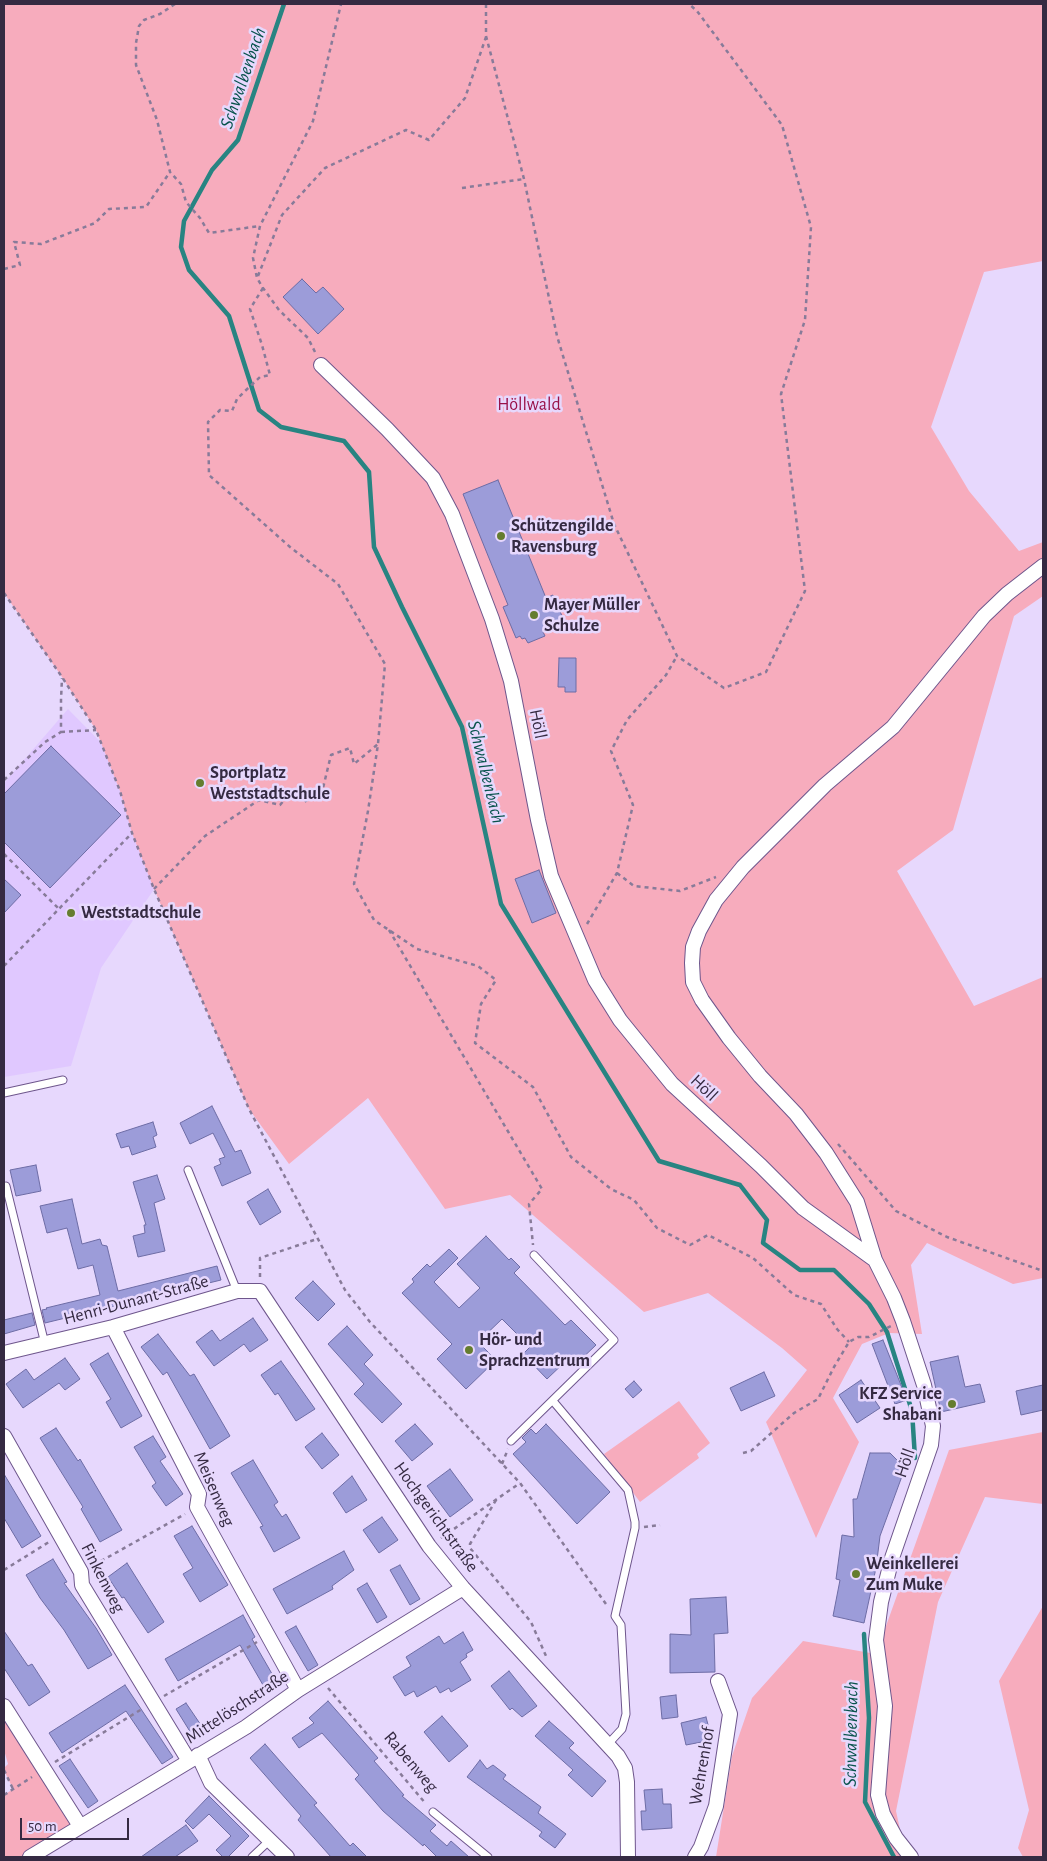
<!DOCTYPE html>
<html>
<head>
<meta charset="utf-8">
<style>
	body { margin:0 }
	#map { position:relative; width:1047px; height:1861px; overflow:hidden; background:#e7d8fd; font-family:"Alegreya Sans",sans-serif }
	canvas { display:block }
	.frame { position:absolute; inset:0; border:5px solid #352a42; pointer-events:none }
	.scale { position:absolute; left:20px; top:1818px; width:109px; height:22px; box-sizing:border-box; border:2px solid #352a42; border-top:0; padding-left:6px; font-size:15px; line-height:18px; white-space:nowrap; color:#352a42; -webkit-text-stroke:4px #e7d8fd; paint-order:stroke }
</style>
</head>
<body>
<div id="map">
<canvas width="1047" height="1861"></canvas>
<div class="frame"></div>
<div class="scale">50 m</div>
</div>
<script>
const ctx = document.querySelector('canvas').getContext('2d');
ctx.lineJoin = 'round';
function fill(path, color) { ctx.fillStyle = color; ctx.fill(path, 'evenodd'); }
const poly = rows => new Path2D(rows.map(r => 'M' + r).join(''));
function stroke(path, color, width, dash) { ctx.strokeStyle = color; ctx.lineWidth = width; ctx.lineCap = dash ? 'butt' : 'round'; ctx.setLineDash(dash || []); ctx.stroke(path); }
function write(font, color, halo, rows, align = 'center') {
  ctx.font = font + ' "Alegreya Sans",sans-serif'; ctx.lineWidth = 5; ctx.setLineDash([]); ctx.textBaseline = 'middle'; ctx.strokeStyle = halo; ctx.fillStyle = color; for (const [text, x, y, turn = 0] of rows) {
    ctx.save(); ctx.translate(x, y); ctx.rotate((+turn || 0) * Math.PI / 180); ctx.textAlign = isNaN(turn) ? turn : align; if (halo) ctx.strokeText(text, 0, 0); ctx.fillText(text, 0, 0); ctx.restore();
  }
}
fill(poly([
	[68,709,128,770,175,858,101,968,71,1066,4,1077,4,783]
]), '#e0c8ff');
fill(poly([
	[4,4,1043,4,1043,261,984,272,931,427,969,491,1019,551,1043,542,1043,596,1014,616,953,830,897,871,974,1006,1043,977,1043,1278,1013,1284,927,1243,911,1265,922,1334,889,1333,862,1344,833,1398,859,1442,816,1538,766,1422,807,1370,782,1348,708,1293,644,1312,510,1195,445,1209,368,1098,289,1164,249,1109,154,889,132,833,120,791,96,730,62,677,4,593],
	[679,1401,710,1443,697,1454,699,1458,640,1502,604,1454],
	[1043,1432,1043,1504,985,1497,938,1602,896,1811,906,1857,716,1857,732,1756,752,1698,803,1641,876,1654,949,1450],
	[1043,1606,1043,1857,1023,1857,1018,1848,1029,1810,999,1681],
	[4,1706,80,1826,31,1857,4,1857,4,1795,13,1789,4,1770,4,1768,8,1764,4,1750]
]), '#f7acbd');
stroke(poly([
	[284,4,238,140,212,170,184,221,181,247,189,270,229,316,259,410,281,427,344,441,369,472,374,547,402,607,462,727,501,904,659,1161,740,1185,767,1220,763,1243,800,1270,834,1270,869,1304,887,1332,912,1411,915,1458],
	[864,1634,869,1718,865,1802,894,1857]
]), '#288482', 4.5);
const building = poly([
	[302,279,316,293,323,287,344,309,318,334,283,297,302,279],
	[498,480,546,598,553,595,565,623,543,632,545,636,528,643,525,638,522,639,520,636,516,638,503,607,508,605,463,494,498,480],
	[559,658,576,658,576,692,565,692,565,687,558,687,559,658],
	[51,746,121,815,50,888,4,842,4,794,51,746],
	[539,870,556,913,532,923,515,879,539,870],
	[4,879,21,895,4,913,4,879],
	[212,1106,235,1152,241,1150,251,1173,222,1186,214,1167,221,1164,219,1159,225,1157,213,1133,190,1144,180,1123,212,1106],
	[153,1122,157,1135,153,1137,156,1147,132,1155,129,1146,121,1148,116,1134,153,1122],
	[36,1165,41,1191,16,1196,10,1170,36,1165],
	[157,1175,165,1199,154,1203,165,1251,138,1257,133,1236,145,1233,144,1225,146,1225,133,1182,157,1175],
	[268,1189,281,1212,260,1225,247,1202,268,1189],
	[72,1199,82,1244,100,1239,102,1245,107,1246,118,1291,217,1266,221,1280,45,1323,42,1310,47,1309,46,1308,100,1295,93,1265,78,1269,67,1228,47,1233,40,1206,72,1199],
	[486,1236,509,1260,511,1258,520,1267,514,1273,565,1325,571,1320,596,1345,575,1365,569,1358,547,1379,523,1354,530,1347,502,1319,478,1342,496,1360,466,1389,437,1359,452,1344,402,1293,414,1282,412,1279,427,1264,430,1267,449,1249,458,1258,434,1282,459,1308,480,1288,457,1264,486,1236],
	[313,1281,335,1304,318,1321,295,1298,313,1281],
	[32,1313,35,1325,4,1334,4,1320,32,1313],
	[253,1318,268,1340,250,1352,244,1344,214,1366,196,1342,212,1330,220,1341,253,1318],
	[347,1326,373,1355,364,1364,402,1404,382,1423,354,1394,364,1384,328,1344,347,1326],
	[158,1334,190,1376,194,1374,230,1436,210,1449,167,1372,163,1375,141,1347,158,1334],
	[883,1340,907,1400,895,1404,872,1344,883,1340],
	[108,1353,142,1416,121,1428,106,1402,111,1399,90,1364,108,1353],
	[958,1356,965,1387,980,1384,985,1402,941,1412,930,1362,958,1356],
	[65,1358,80,1379,65,1390,59,1383,23,1408,6,1384,26,1369,34,1380,65,1358],
	[281,1361,315,1409,296,1421,278,1393,275,1395,261,1375,281,1361],
	[764,1372,775,1396,741,1411,730,1388,764,1372],
	[861,1380,880,1408,857,1423,839,1395,861,1380],
	[634,1381,642,1390,633,1398,625,1389,634,1381],
	[1043,1385,1043,1410,1021,1415,1016,1391,1043,1385],
	[415,1424,433,1444,412,1461,395,1441,415,1424],
	[546,1424,610,1492,577,1524,513,1454,526,1442,522,1438,531,1429,536,1434,546,1424],
	[56,1428,78,1461,80,1459,122,1530,100,1542,81,1509,83,1507,40,1438,56,1428],
	[322,1433,339,1455,322,1469,305,1447,322,1433],
	[153,1436,166,1457,160,1461,183,1494,166,1506,152,1486,156,1483,134,1447,153,1436],
	[870,1453,890,1453,905,1468,880,1536,876,1568,864,1623,833,1616,840,1580,836,1579,842,1535,854,1537,853,1499,857,1499,870,1453],
	[253,1460,278,1502,274,1505,282,1517,286,1514,300,1538,274,1552,260,1527,263,1526,231,1473,253,1460],
	[450,1469,473,1500,450,1517,427,1486,450,1469],
	[4,1474,41,1536,22,1548,4,1518,4,1474],
	[352,1476,367,1500,346,1513,333,1493,352,1476],
	[382,1517,398,1540,379,1553,363,1530,382,1517],
	[192,1526,228,1585,200,1602,183,1574,193,1568,174,1536,192,1526],
	[344,1551,354,1570,332,1586,333,1589,287,1614,273,1589,344,1551],
	[53,1559,67,1582,64,1583,96,1628,112,1655,88,1669,64,1630,40,1598,26,1575,53,1559],
	[127,1563,164,1622,148,1633,124,1597,122,1598,108,1577,127,1563],
	[400,1565,420,1599,410,1605,390,1570,400,1565],
	[367,1583,387,1617,377,1623,357,1589,367,1583],
	[726,1597,728,1633,714,1634,715,1672,670,1673,670,1634,691,1635,690,1599,726,1597],
	[243,1615,255,1637,252,1639,279,1686,267,1692,240,1645,178,1681,165,1659,243,1615],
	[296,1626,318,1665,308,1671,285,1632,296,1626],
	[4,1631,28,1666,32,1664,50,1692,29,1706,4,1668,4,1631],
	[463,1632,473,1650,466,1654,467,1657,460,1662,471,1680,451,1692,449,1688,440,1693,436,1686,417,1697,414,1691,405,1696,393,1677,411,1666,406,1657,439,1636,444,1644,463,1632],
	[509,1671,537,1706,522,1717,512,1708,510,1710,491,1686,509,1671],
	[125,1685,173,1757,162,1764,126,1711,62,1753,49,1733,125,1685],
	[676,1695,678,1717,662,1719,660,1697,676,1695],
	[328,1701,378,1758,374,1761,404,1795,402,1796,436,1825,430,1831,447,1846,451,1841,469,1857,437,1857,424,1844,423,1846,383,1811,355,1779,359,1775,322,1733,299,1748,292,1738,314,1723,309,1718,328,1701],
	[186,1703,205,1731,194,1738,176,1709,186,1703],
	[442,1716,468,1746,449,1762,424,1732,442,1716],
	[706,1717,712,1740,686,1745,681,1723,706,1717],
	[549,1721,574,1743,569,1748,606,1781,592,1797,568,1775,573,1770,535,1736,549,1721],
	[265,1744,317,1803,314,1805,350,1846,353,1843,367,1857,331,1857,298,1820,301,1816,250,1758,265,1744],
	[70,1759,98,1801,88,1808,59,1766,70,1759],
	[480,1760,487,1769,493,1765,506,1775,503,1779,541,1807,538,1813,566,1834,555,1848,539,1836,542,1832,467,1777,480,1760],
	[662,1789,663,1804,671,1804,672,1828,642,1830,641,1811,646,1811,644,1790,662,1789],
	[209,1796,249,1836,228,1857,223,1857,216,1850,231,1836,209,1814,193,1829,185,1821,209,1796],
	[186,1825,198,1841,175,1857,141,1857,186,1825]
]);
fill(building, '#9c9cd9');
stroke(building, '#6d6ca5', 1);
const service = poly([
	[4,1093,63,1080],
	[188,1170,237,1291],
	[6,1186,45,1344],
	[553,1401,628,1490,635,1522,635,1528,615,1616,621,1625,626,1714,622,1729,609,1743],
	[511,1441,614,1340,534,1255],
	[433,1812,488,1857],
	[252,1857,270,1840]
]);
const minor = poly([
	[321,365,387,429,433,478,452,514,492,619,511,681,538,820,551,876,595,980,620,1020,672,1084,761,1166,803,1208,875,1260],
	[113,1327,199,1494,197,1507,298,1690],
	[4,1353,113,1327,237,1291,260,1291,429,1546,463,1588,618,1756,625,1768,627,1782,628,1857],
	[4,1436,81,1572,82,1585,189,1761],
	[4,1706,80,1826],
	[198,1755,211,1783,287,1857],
	[30,1857,246,1727,298,1690,463,1588],
	[695,1857,701,1847,716,1806,730,1714,718,1681],
	[911,1857,896,1838,883,1814,878,1795,885,1706,876,1640,881,1602,892,1558,931,1445,933,1426,924,1385,903,1321,894,1298,875,1260,857,1202,826,1153,796,1114,760,1076,729,1038,702,1000,693,982,692,963,693,947,699,931,716,900,743,867,825,785,893,727,984,616,1007,594,1043,566]
]);
stroke(service, '#6e568c', 9);
stroke(minor, '#6e568c', 16);
stroke(poly([
	[175,4,160,14,144,20,139,26,136,43,136,65,157,120,170,172,181,184,186,202,200,218,209,233,260,226],
	[486,4,486,36,524,179,557,336,614,524,677,656,724,688,766,672,805,591,781,394,805,320,811,227,782,125,697,11,689,4],
	[462,188,524,179],
	[4,269,20,265,14,242,41,244,95,223,109,209,146,207,170,172],
	[258,276,282,215,325,168,406,130,429,140,465,98,486,37],
	[263,288,250,309,262,345,270,375,260,377,245,391,237,399,232,411,220,410,208,422,209,475,290,547,338,584,385,664,378,744,368,811,354,884,374,920,417,949,478,966,496,980,481,1004,475,1043,533,1087,571,1157,611,1189,634,1200,657,1228,690,1245,708,1235,753,1258,794,1295,821,1304,837,1329,849,1342],
	[315,352,308,338,279,310,263,288,257,278,253,258,260,226,313,121,341,4],
	[4,593,62,677,96,730,120,791,132,833,154,889,249,1109,345,1290,370,1322,520,1483,606,1604],
	[61,732,96,730],
	[4,780,45,742,61,732,61,700,62,678],
	[4,854,59,909],
	[617,873,634,886,680,891,716,877],
	[154,889,205,836,259,800,280,805,294,788,304,802,318,794,323,788,331,755,350,748,354,764,378,744],
	[587,924,617,873,633,805,611,751,627,720,666,675,677,656],
	[389,930,542,1189,529,1204,533,1245],
	[4,966,132,833],
	[838,1144,896,1211,947,1237,1043,1271],
	[260,1277,260,1258,317,1239],
	[743,1453,751,1451,794,1413,818,1399,834,1367,849,1342,858,1337,869,1337,891,1326],
	[502,1464,508,1449],
	[496,1500,470,1544,470,1548,531,1622,546,1656],
	[644,1527,660,1525],
	[441,1538,520,1483],
	[94,1565,185,1514],
	[4,1570,49,1542],
	[328,1688,426,1804],
	[164,1696,257,1642],
	[55,1762,142,1709],
	[4,1770,13,1789],
	[4,1795,32,1777]
]), '#887b99', 2.5, [4, 4]);
stroke(service, '#fff', 7);
stroke(minor, '#fff', 14);
for (const [x, y, r, color] of [
	[501,536,5,"#657d2f"],
	[534,615,5,"#657d2f"],
	[200,783,5,"#657d2f"],
	[71,913,5,"#657d2f"],
	[469,1350,5,"#657d2f"],
	[952,1404,5,"#657d2f"],
	[856,1574,5,"#657d2f"]
]) { const dot = new Path2D(); dot.arc(x, y, r, 0, 2 * Math.PI); ctx.fillStyle = color; ctx.fill(dot); stroke(dot, '#e7d8fd', 2); }
write('18px', '#991149', '#e7d8fd', [
	["Höllwald",529,405]
]);
write('bold 18px', '#352a42', '#e7d8fd', [
	["Schützengilde",511,526],
	["Ravensburg",511,547],
	["Mayer Müller",544,605],
	["Schulze",544,626],
	["Sportplatz",210,773],
	["Weststadtschule",210,794],
	["Weststadtschule",81,913],
	["Hör- und",479,1340],
	["Sprachzentrum",479,1361],
	["KFZ Service",942,1394,"right"],
	["Shabani",942,1415,"right"],
	["Weinkellerei",866,1564],
	["Zum Muke",866,1585]
], 'left');
write('18px', '#352a42', '#e7d8fd', [
	["Höll",538,724,79],
	["Höll",704,1088,43],
	["Henri-Dunant-Straße",136,1300,-15],
	["Höll",905,1463,-71],
	["Meisenweg",214,1489,67],
	["Hochgerichtstraße",436,1517,54],
	["Finkenweg",103,1578,63],
	["Mittelöschstraße",237,1707,-33],
	["Rabenweg",411,1762,50],
	["Wehrenhof",702,1766,-80]
]);
write('italic 19px', '#08534c', '#e7d8fd', [
	["Schwalbenbach",243,78,-71],
	["Schwalbenbach",486,772,76],
	["Schwalbenbach",851,1734,-89]
]);
</script>
</body>
</html>
